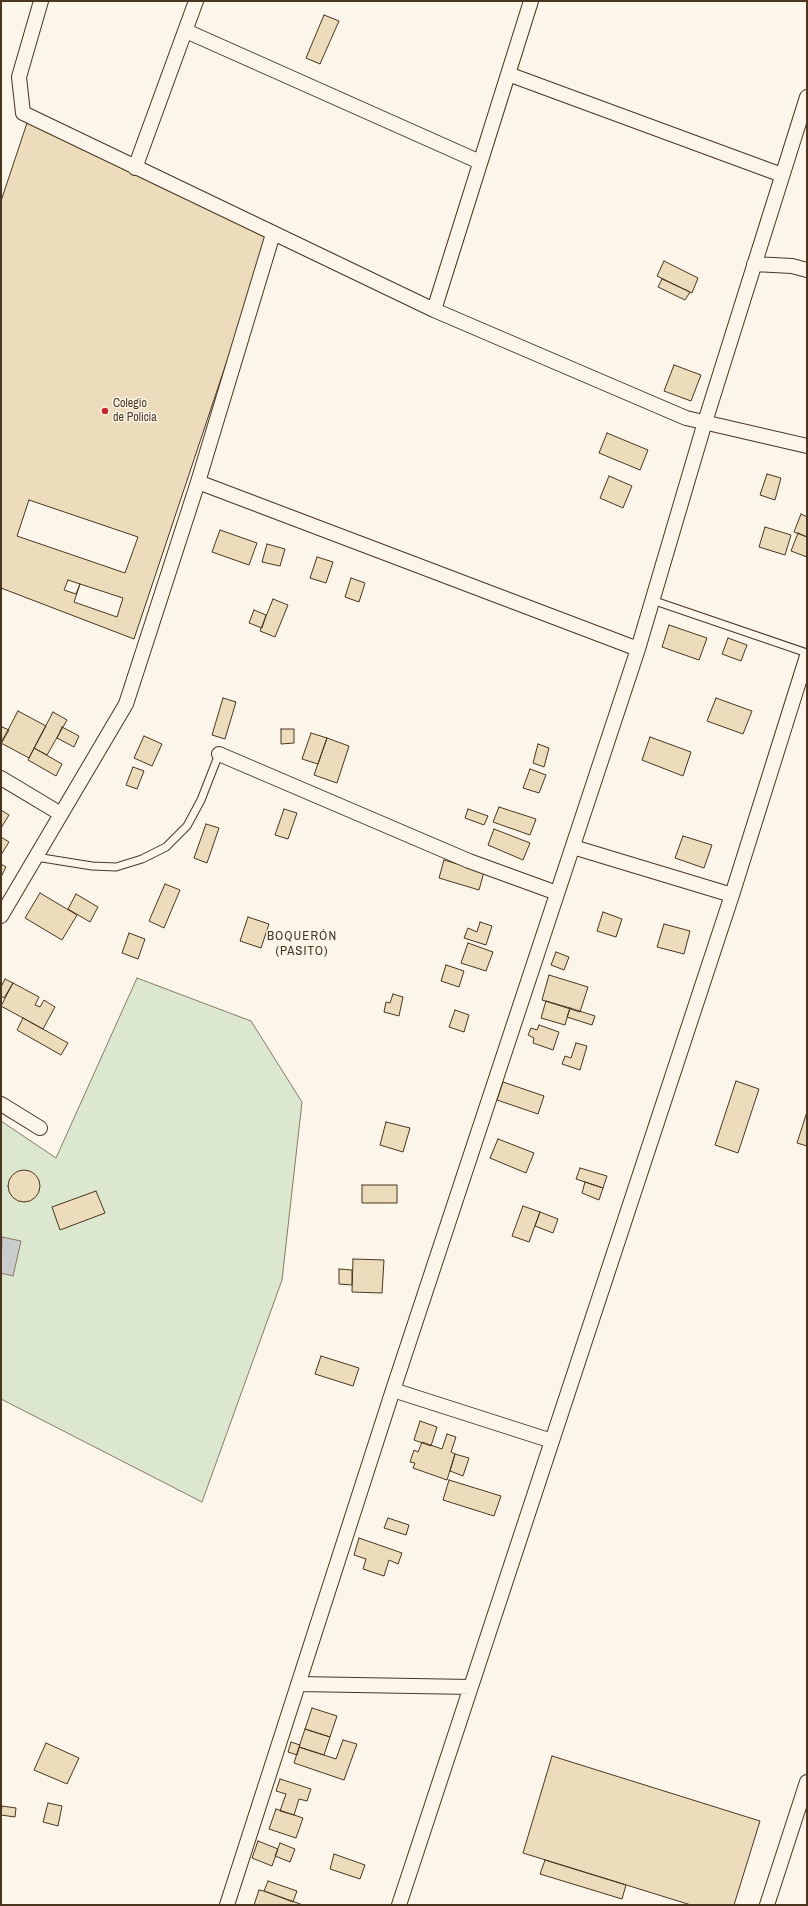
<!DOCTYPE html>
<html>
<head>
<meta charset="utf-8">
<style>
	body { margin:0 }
	#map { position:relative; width:808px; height:1906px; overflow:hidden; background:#fbf6e9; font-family:"Archivo Narrow",sans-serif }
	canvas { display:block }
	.frame { position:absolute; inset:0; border:2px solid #4a3520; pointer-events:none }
</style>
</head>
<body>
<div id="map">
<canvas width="808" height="1906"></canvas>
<div class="frame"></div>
</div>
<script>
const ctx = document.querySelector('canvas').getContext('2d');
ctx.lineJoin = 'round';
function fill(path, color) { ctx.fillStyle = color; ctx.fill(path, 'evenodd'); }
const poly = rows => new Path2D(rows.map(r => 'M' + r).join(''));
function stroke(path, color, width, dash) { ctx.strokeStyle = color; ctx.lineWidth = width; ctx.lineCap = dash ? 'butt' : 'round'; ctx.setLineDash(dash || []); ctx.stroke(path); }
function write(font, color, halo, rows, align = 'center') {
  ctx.font = font + ' "Archivo Narrow",sans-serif'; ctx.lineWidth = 3; ctx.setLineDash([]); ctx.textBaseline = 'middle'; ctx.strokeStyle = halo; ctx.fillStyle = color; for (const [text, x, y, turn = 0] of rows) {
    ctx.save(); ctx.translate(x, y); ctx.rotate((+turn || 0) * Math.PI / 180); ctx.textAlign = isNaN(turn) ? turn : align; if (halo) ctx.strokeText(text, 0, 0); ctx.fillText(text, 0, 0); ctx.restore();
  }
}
const green = poly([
	[137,978,251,1021,302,1102,282,1280,202,1502,1,1399,1,1121,56,1158,137,978]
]);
fill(green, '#dce7d0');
stroke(green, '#887966', 1);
const water = poly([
	[2,1237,21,1241,13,1276,1,1273,2,1237]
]);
fill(water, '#c9cecd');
stroke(water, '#887966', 1);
const building = poly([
	[324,15,339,21,320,64,306,58,324,15],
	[28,120,269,235,134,639,1,588,1,201,28,120],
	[664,261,698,278,692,293,657,276,664,261],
	[662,279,690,292,685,300,658,287,662,279],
	[674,365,701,375,691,401,664,391,674,365],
	[607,433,648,450,640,470,599,453,607,433],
	[767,474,781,478,775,500,760,495,767,474],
	[609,476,632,486,623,508,600,498,609,476],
	[29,500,138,537,125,573,17,536,29,500],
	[801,514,807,517,807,537,794,532,801,514],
	[765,527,791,535,785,555,759,547,765,527],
	[220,530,257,543,249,565,212,552,220,530],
	[798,533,807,537,807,557,791,551,798,533],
	[267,544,285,549,280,566,262,562,267,544],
	[317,557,333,562,326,583,310,578,317,557],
	[351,578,365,583,359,602,345,597,351,578],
	[68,580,80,584,76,594,64,590,68,580],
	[80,584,123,598,117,617,74,602,80,584],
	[273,599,288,605,275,637,260,631,273,599],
	[254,610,266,615,262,628,249,623,254,610],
	[669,625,707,638,699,660,662,647,669,625],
	[728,638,747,645,741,661,722,654,728,638],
	[223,698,236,702,225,739,212,735,223,698],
	[716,698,752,711,743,734,707,721,716,698],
	[18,711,46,726,29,758,1,743,18,711],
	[53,712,67,720,47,755,34,748,53,712],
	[2,727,9,730,2,742,1,729,2,727],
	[62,727,79,736,74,747,57,738,62,727],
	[281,729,294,729,294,743,281,744,281,729],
	[311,733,327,738,318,764,302,759,311,733],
	[144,736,162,744,152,766,134,758,144,736],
	[650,737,691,752,683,776,642,760,650,737],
	[327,738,349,746,337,783,314,775,327,738],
	[538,744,549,748,544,767,533,763,538,744],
	[34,748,62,764,56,776,28,760,34,748],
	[133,767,144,771,137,789,126,785,133,767],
	[530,769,546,775,539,793,523,788,530,769],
	[499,807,536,819,530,835,493,822,499,807],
	[284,809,297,813,288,839,275,835,284,809],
	[468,809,488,816,484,825,465,818,468,809],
	[1,810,9,815,1,828,1,810],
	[206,824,219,828,207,863,194,858,206,824],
	[494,829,530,843,523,860,488,845,494,829],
	[683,836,712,845,704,868,675,858,683,836],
	[1,837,9,842,1,855,1,837],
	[444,860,484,872,479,890,439,878,444,860],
	[1,864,6,867,1,877,1,864],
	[165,884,180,890,164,928,149,921,165,884],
	[40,893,77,915,62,940,25,918,40,893],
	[76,894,98,907,90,922,68,909,76,894],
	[603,912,622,919,616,937,597,931,603,912],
	[248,917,269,924,261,948,240,941,248,917],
	[480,922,492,926,486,945,464,938,468,928,477,932,480,922],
	[664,924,690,931,684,954,657,947,664,924],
	[129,933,145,939,138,959,122,953,129,933],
	[468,943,493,952,486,971,461,963,468,943],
	[556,952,569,957,564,970,551,965,556,952],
	[446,965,464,971,459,987,441,981,446,965],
	[549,975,588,987,580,1012,542,1000,549,975],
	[5,979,13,983,4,998,1,996,1,987,5,979],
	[13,983,39,997,35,1005,40,1007,44,1000,55,1007,43,1029,1,1006,13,983],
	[393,994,403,997,399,1016,384,1012,386,1002,390,1003,393,994],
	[546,1001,570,1008,565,1025,541,1018,546,1001],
	[570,1008,595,1016,592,1025,567,1017,570,1008],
	[455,1010,469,1015,464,1032,449,1027,455,1010],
	[23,1018,68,1043,61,1055,17,1030,23,1018],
	[539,1025,559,1032,553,1050,533,1043,534,1038,528,1035,531,1028,537,1030,539,1025],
	[576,1043,587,1046,580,1070,562,1064,565,1056,571,1058,576,1043],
	[736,1081,759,1089,738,1153,715,1145,736,1081],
	[503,1082,544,1096,538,1114,497,1100,503,1082],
	[807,1112,807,1146,797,1143,807,1112],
	[386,1122,410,1128,403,1152,380,1145,386,1122],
	[498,1139,534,1153,526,1173,490,1158,498,1139],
	[580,1168,607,1176,603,1188,576,1179,580,1168],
	'8 1186a16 16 0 1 1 32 0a16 16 0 1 1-32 0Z',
	[585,1182,603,1188,599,1200,582,1193,585,1182],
	[362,1185,397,1185,397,1203,362,1203,362,1185],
	[96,1191,105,1213,60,1230,52,1207,96,1191],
	[523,1206,540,1212,529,1242,512,1236,523,1206],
	[540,1212,558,1219,553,1233,535,1226,540,1212],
	[353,1259,384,1260,382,1293,352,1292,353,1259],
	[339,1269,352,1270,352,1285,339,1284,339,1269],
	[321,1356,359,1368,353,1386,315,1374,321,1356],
	[420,1421,437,1427,431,1446,414,1440,420,1421],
	[447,1434,456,1437,451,1452,455,1454,447,1480,413,1468,415,1463,410,1462,414,1450,418,1452,422,1442,442,1449,447,1434],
	[455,1454,469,1458,463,1476,450,1471,455,1454],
	[449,1480,501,1496,494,1516,443,1500,449,1480],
	[388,1518,409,1525,406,1535,384,1528,388,1518],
	[359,1538,402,1553,398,1564,389,1560,384,1576,363,1569,366,1559,354,1555,359,1538],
	[312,1708,337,1716,330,1737,305,1729,312,1708],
	[305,1729,330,1737,324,1755,299,1747,305,1729],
	[343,1740,357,1744,344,1780,294,1763,299,1747,336,1759,343,1740],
	[291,1742,300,1745,297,1755,288,1752,291,1742],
	[46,1743,79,1758,67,1784,34,1770,46,1743],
	[552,1756,760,1821,734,1905,691,1905,523,1853,552,1756],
	[280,1779,311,1789,307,1801,299,1799,294,1815,280,1811,286,1794,276,1791,280,1779],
	[48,1803,62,1806,58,1826,43,1822,48,1803],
	[2,1806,16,1808,15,1817,1,1815,2,1806],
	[276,1809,303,1818,296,1838,269,1829,276,1809],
	[258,1841,278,1849,272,1866,252,1858,258,1841],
	[280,1843,295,1849,290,1862,275,1856,280,1843],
	[334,1854,365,1865,360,1879,330,1869,334,1854],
	[545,1860,626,1885,622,1899,540,1874,545,1860],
	[268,1881,297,1891,293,1902,264,1891,268,1881],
	[259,1890,264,1891,303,1905,254,1905,259,1890]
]);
fill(building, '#ecdcbc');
stroke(building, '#4a3520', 1);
const lane = poly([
	[652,600,807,653],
	[36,857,92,866,116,867,142,859,166,847,187,826,201,800,219,754]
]);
const street = poly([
	[41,1,19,77,23,113,434,310,686,418,807,446],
	[186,31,480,162],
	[508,74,782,175],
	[135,168,196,1],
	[754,264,792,266,807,270],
	[434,310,531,1],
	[198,482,638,649],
	[219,754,469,861,557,893],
	[1,778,61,814],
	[573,847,732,895],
	[1,916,126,704,198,482,273,234],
	[1,1104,40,1128],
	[393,1390,552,1441],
	[298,1684,471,1687],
	[227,1905,393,1390,638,649,705,422,807,97],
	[399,1905,732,895,807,656],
	[767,1905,807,1782]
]);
stroke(lane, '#4a3520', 9);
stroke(street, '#4a3520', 16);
stroke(lane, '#fbf6e9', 7);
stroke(street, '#fbf6e9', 14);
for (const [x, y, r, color] of [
	[105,411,4,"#c62828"]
]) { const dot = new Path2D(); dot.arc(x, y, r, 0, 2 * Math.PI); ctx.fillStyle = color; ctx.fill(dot); stroke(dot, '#fbf6e9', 1.5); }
write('12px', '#4a3520', '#fbf6e9', [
	["Colegio",113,404],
	["de Policia",113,418]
], 'left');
ctx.letterSpacing = '1px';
write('13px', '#4a3520', '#fbf6e9', [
	["BOQUERÓN",302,937],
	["(PASITO)",302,952]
]);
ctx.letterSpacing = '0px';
</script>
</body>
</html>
